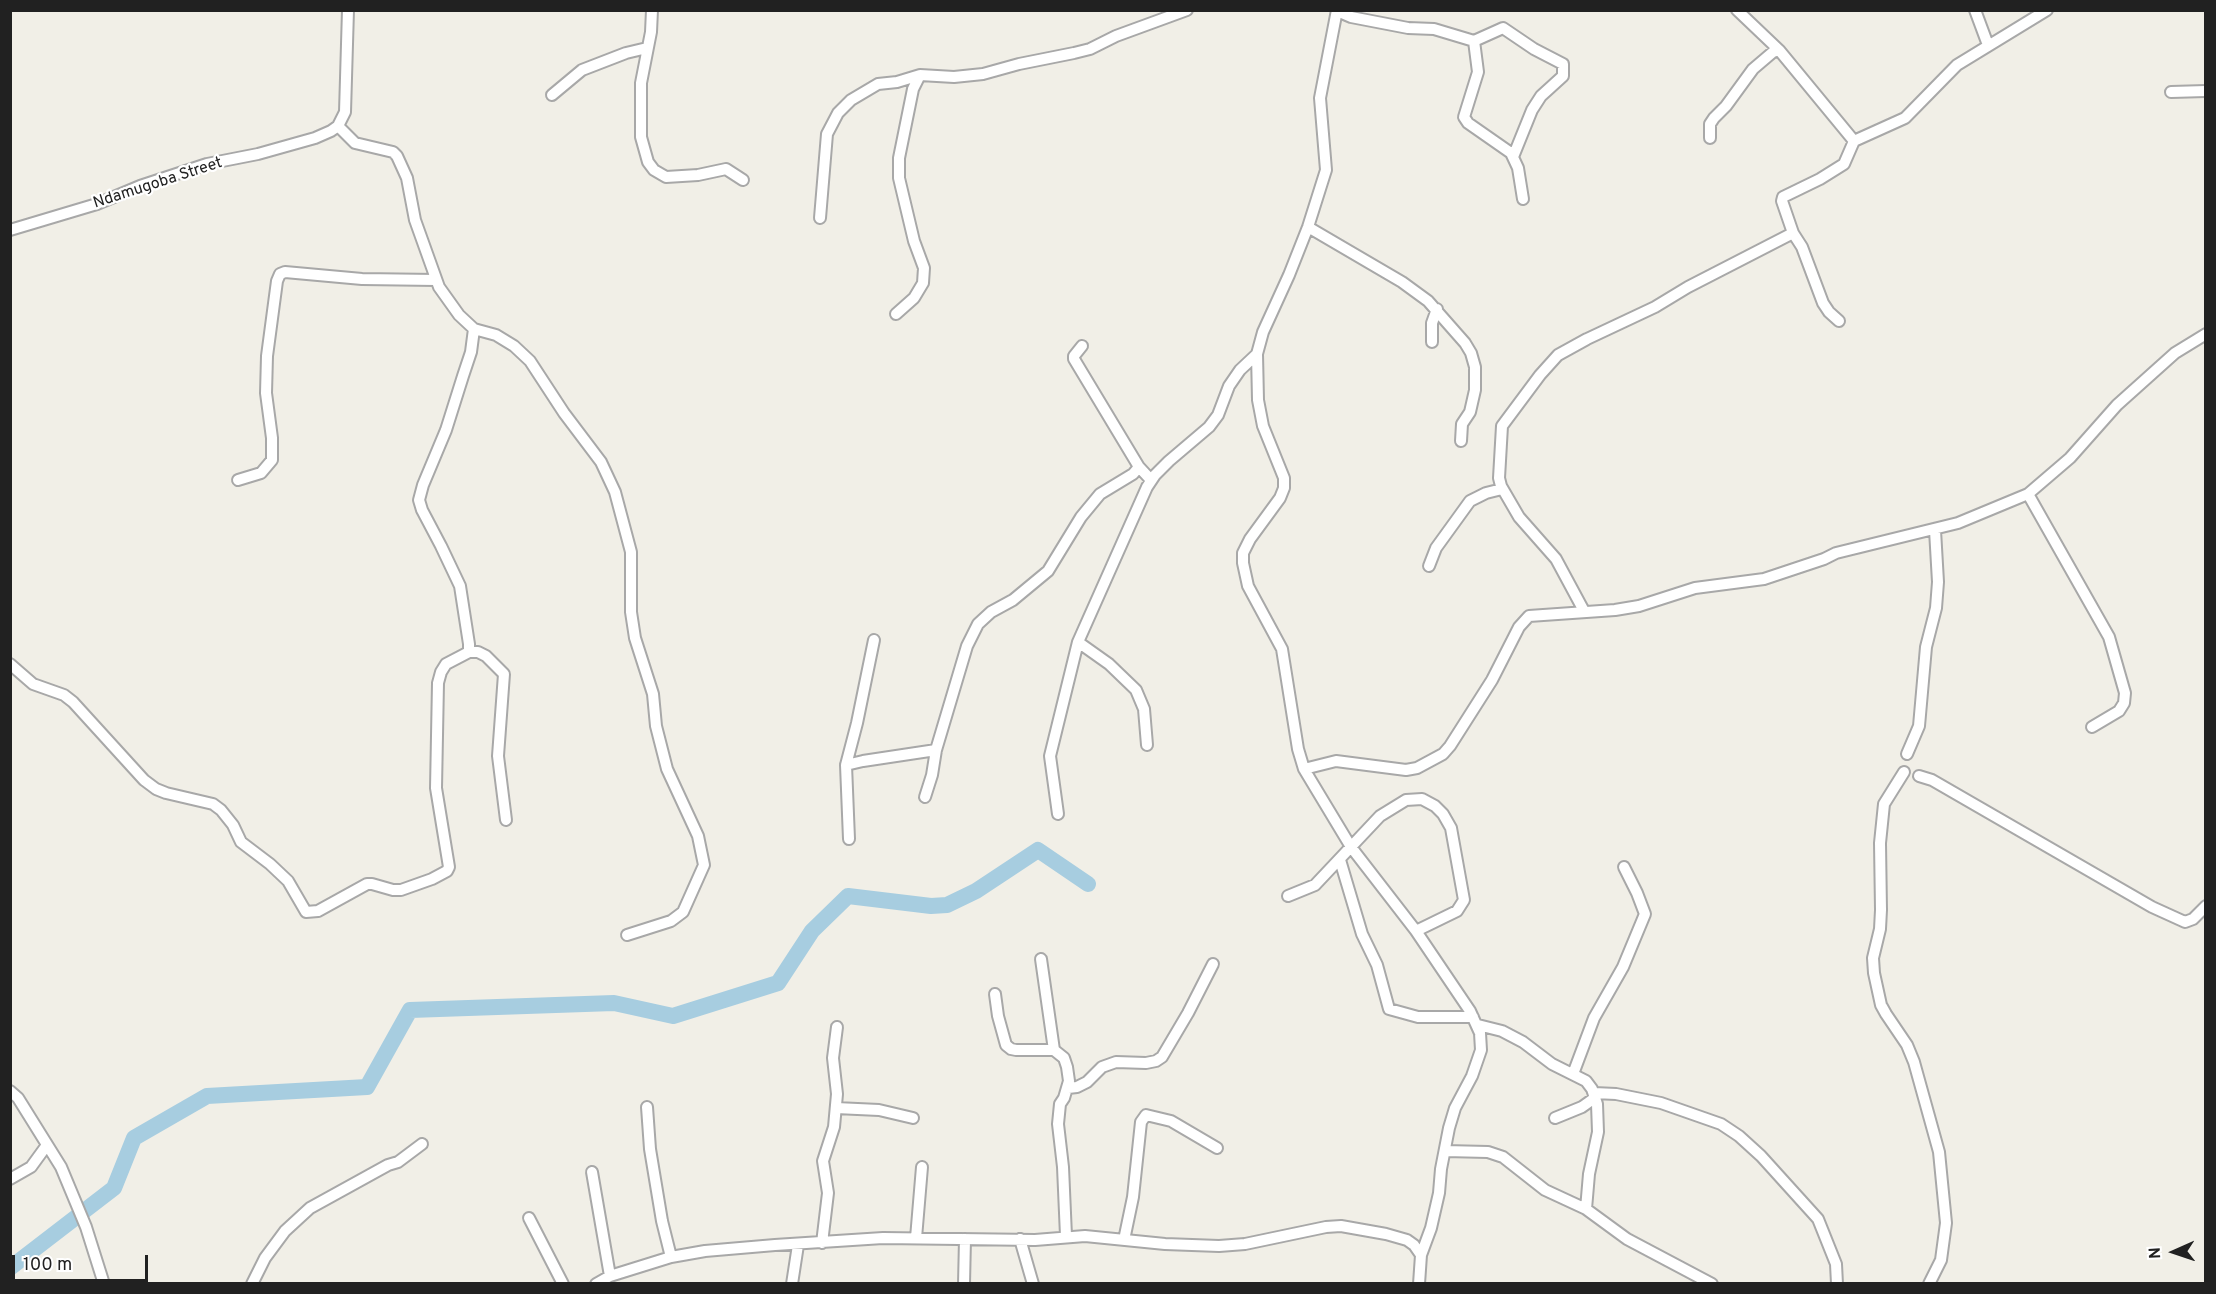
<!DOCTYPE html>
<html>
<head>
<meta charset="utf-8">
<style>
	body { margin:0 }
	#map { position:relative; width:2216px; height:1294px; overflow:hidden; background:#f1efe7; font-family:Overpass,sans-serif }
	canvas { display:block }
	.frame { position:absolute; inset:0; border:12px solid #212121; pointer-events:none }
	.north { position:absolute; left:2144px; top:1222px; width:60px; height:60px; -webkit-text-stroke:4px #fff; paint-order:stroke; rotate:267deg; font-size:16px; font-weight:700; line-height:24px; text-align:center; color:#212121 }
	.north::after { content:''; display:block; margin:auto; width:21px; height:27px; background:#212121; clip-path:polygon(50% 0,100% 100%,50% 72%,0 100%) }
	.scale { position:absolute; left:12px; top:1255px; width:136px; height:27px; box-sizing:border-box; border:3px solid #212121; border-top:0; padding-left:8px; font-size:18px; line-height:21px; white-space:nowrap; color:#212121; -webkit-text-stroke:4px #fff; paint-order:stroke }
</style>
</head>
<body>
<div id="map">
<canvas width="2216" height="1294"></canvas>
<div class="frame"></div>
<div class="north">N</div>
<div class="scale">100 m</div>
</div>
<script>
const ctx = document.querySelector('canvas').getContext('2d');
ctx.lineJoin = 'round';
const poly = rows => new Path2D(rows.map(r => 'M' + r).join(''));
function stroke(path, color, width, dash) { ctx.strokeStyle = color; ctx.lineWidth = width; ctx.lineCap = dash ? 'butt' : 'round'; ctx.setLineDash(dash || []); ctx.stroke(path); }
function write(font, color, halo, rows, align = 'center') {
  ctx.font = font + ' Overpass,sans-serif'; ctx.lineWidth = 4.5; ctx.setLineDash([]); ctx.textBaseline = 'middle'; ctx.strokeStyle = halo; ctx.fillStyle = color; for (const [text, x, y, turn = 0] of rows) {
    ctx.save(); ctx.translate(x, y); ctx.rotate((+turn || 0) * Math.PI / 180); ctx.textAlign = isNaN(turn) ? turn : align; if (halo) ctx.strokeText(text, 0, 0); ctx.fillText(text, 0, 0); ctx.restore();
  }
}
stroke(poly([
	[10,1268,114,1188,134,1138,207,1096,367,1087,410,1010,614,1003,673,1016,778,983,812,931,848,896,931,906,947,905,976,891,1038,850,1088,884]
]), '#a7cde0', 16);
const street = poly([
	[652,10,651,32,641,83,641,137,648,162,654,170,666,177,698,175,726,169,743,180],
	[1337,10,1320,98,1326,170,1308,227,1289,275,1263,332,1257,354,1258,400,1263,426,1284,478,1284,488,1280,498,1250,539,1243,553,1243,563,1248,586,1282,649,1298,749,1304,769,1351,847,1416,931,1470,1011,1480,1033,1481,1050,1472,1076,1455,1108,1449,1128,1441,1169,1439,1193,1431,1228,1421,1255],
	[1737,10,1779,50],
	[1975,10,1988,45],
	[1337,11,1351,17,1408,28,1434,29,1474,41,1478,72,1464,117,1468,123,1511,153,1518,168,1523,199],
	[1474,41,1503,28,1534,49,1563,64,1563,76,1541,96,1532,110,1513,157],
	[2171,92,2206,91],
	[552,95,582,70,626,53,647,48],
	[338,126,355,143,393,152,397,156,407,178,415,220,439,287,459,315,474,329,496,335,514,346,530,361,564,413,601,462,615,492,631,552,631,612,635,638,653,694,656,726,667,769,698,836,704,865,683,912,671,921,627,935],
	[1710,138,1710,124,1714,118,1726,106,1753,69,1773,52,1779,50,1854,141],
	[820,218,827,134,838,113,851,100,878,84,897,82,920,75],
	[1308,227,1402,282,1428,301,1465,343,1471,353,1475,367,1475,390,1470,412,1462,424,1461,441],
	[10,230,97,204,140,186,207,164,258,154,315,138,331,131,338,126,345,112,348,10],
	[896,314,914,298,923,283,924,268,914,241,899,178,899,158,913,89,920,75,954,77,983,74,1019,64,1074,53,1090,49,1116,36,1187,10],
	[1839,321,1829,312,1823,303,1802,247,1793,233,1782,201,1783,197,1820,179,1844,164,1854,141,1905,118,1957,65,2047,10],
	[1432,342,1432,323,1437,309],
	[1082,346,1074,356,1074,359,1139,467,1151,480],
	[238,480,261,473,272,460,272,438,266,393,267,356,277,281,280,274,285,272,362,279,436,280],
	[2028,494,2109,637,2125,693,2124,703,2119,711,2092,727],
	[1429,566,1436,548,1470,501,1486,493,1502,489],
	[1584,611,1556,559,1519,517,1501,486,1499,478,1502,426,1540,375,1558,355,1587,339,1655,307,1688,287,1793,233],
	[1078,642,1109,664,1136,690,1144,709,1147,745],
	[469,652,478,652,486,656,504,674,498,756,506,820],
	[10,664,33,684,64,695,73,702,144,780,156,789,166,793,213,804,221,810,233,825,241,842,270,864,288,881,306,912,318,911,367,884,372,884,393,890,401,890,432,879,447,871,449,867,436,788,438,683,441,672,446,664,469,652,469,644,460,586,441,546,422,510,419,500,423,485,446,430,463,376,471,352,474,329],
	[1907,754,1919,726,1926,647,1936,608,1938,582,1935,530],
	[846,765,857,723,874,640],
	[1304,769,1336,761,1406,770,1417,768,1443,754,1450,746,1492,680,1519,627,1529,616,1615,610,1639,606,1695,588,1764,579,1824,559,1836,553,1958,523,2028,494,2070,458,2117,405,2175,353,2206,334],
	[1904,772,1884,804,1880,843,1881,910,1880,929,1873,958,1874,973,1881,1005,1886,1014,1907,1045,1914,1062,1939,1152,1946,1223,1941,1260,1929,1284],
	[1919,776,1932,780,2152,907,2185,922,2193,919,2206,906],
	[925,797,932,775,936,750,967,646,978,624,991,612,1013,600,1048,571,1081,517,1100,494,1133,474,1139,467],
	[1058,814,1050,756,1078,642,1147,487,1155,475,1169,461,1209,427,1218,415,1229,386,1240,370,1257,354],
	[849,839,846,765,863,761,936,750],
	[1340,860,1362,934,1377,965,1389,1009,1418,1017,1473,1017],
	[1288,896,1315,885,1380,816,1406,800,1422,799,1435,806,1443,814,1451,828,1464,900,1457,911,1416,931],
	[1041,959,1054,1050],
	[995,994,998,1016,1006,1045,1011,1049,1016,1050,1054,1050,1064,1058,1067,1067,1069,1081,1064,1098,1060,1104,1058,1124,1063,1167,1066,1236],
	[1478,1025,1502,1031,1523,1042,1552,1064,1586,1081,1592,1089,1597,1104,1598,1132,1589,1174,1586,1209],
	[1573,1074,1594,1018,1623,967,1645,914,1637,893,1624,867],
	[1068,1088,1077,1087,1087,1082,1102,1067,1116,1062,1146,1063,1156,1061,1162,1057,1188,1013,1213,964],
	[10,1091,18,1098,61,1167,86,1227,104,1284],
	[1594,1093,1616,1094,1661,1103,1721,1124,1739,1136,1761,1156,1818,1219,1836,1264,1837,1284],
	[647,1107,650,1149,662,1221,671,1257],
	[836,1108,879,1110,913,1118],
	[1555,1118,1582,1107,1596,1097],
	[1445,1151,1488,1152,1503,1157,1545,1190,1586,1209,1627,1239,1712,1284],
	[592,1172,610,1276],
	[10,1179,31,1167,47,1145],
	[529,1218,563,1284],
	[916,1238,922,1167],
	[1020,1239,1033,1284],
	[1124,1240,1133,1197,1141,1122,1146,1115,1171,1121,1217,1148],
	[822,1243,828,1193,823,1161,834,1127,837,1094,833,1058,837,1027],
	[252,1284,265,1258,285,1231,310,1208,388,1165,398,1162,422,1144],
	[596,1284,610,1276,671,1257,705,1251,775,1245,883,1238,1035,1240,1085,1236,1165,1244,1219,1246,1245,1244,1326,1227,1341,1226,1386,1234,1407,1240,1414,1245,1421,1255,1419,1284],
	[792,1284,798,1245],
	[964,1284,965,1239]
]);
stroke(street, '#a8a8a8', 14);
stroke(street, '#fff', 10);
write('16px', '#212121', '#fff', [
	["Ndamugoba Street",158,184,-18]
]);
</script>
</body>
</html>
